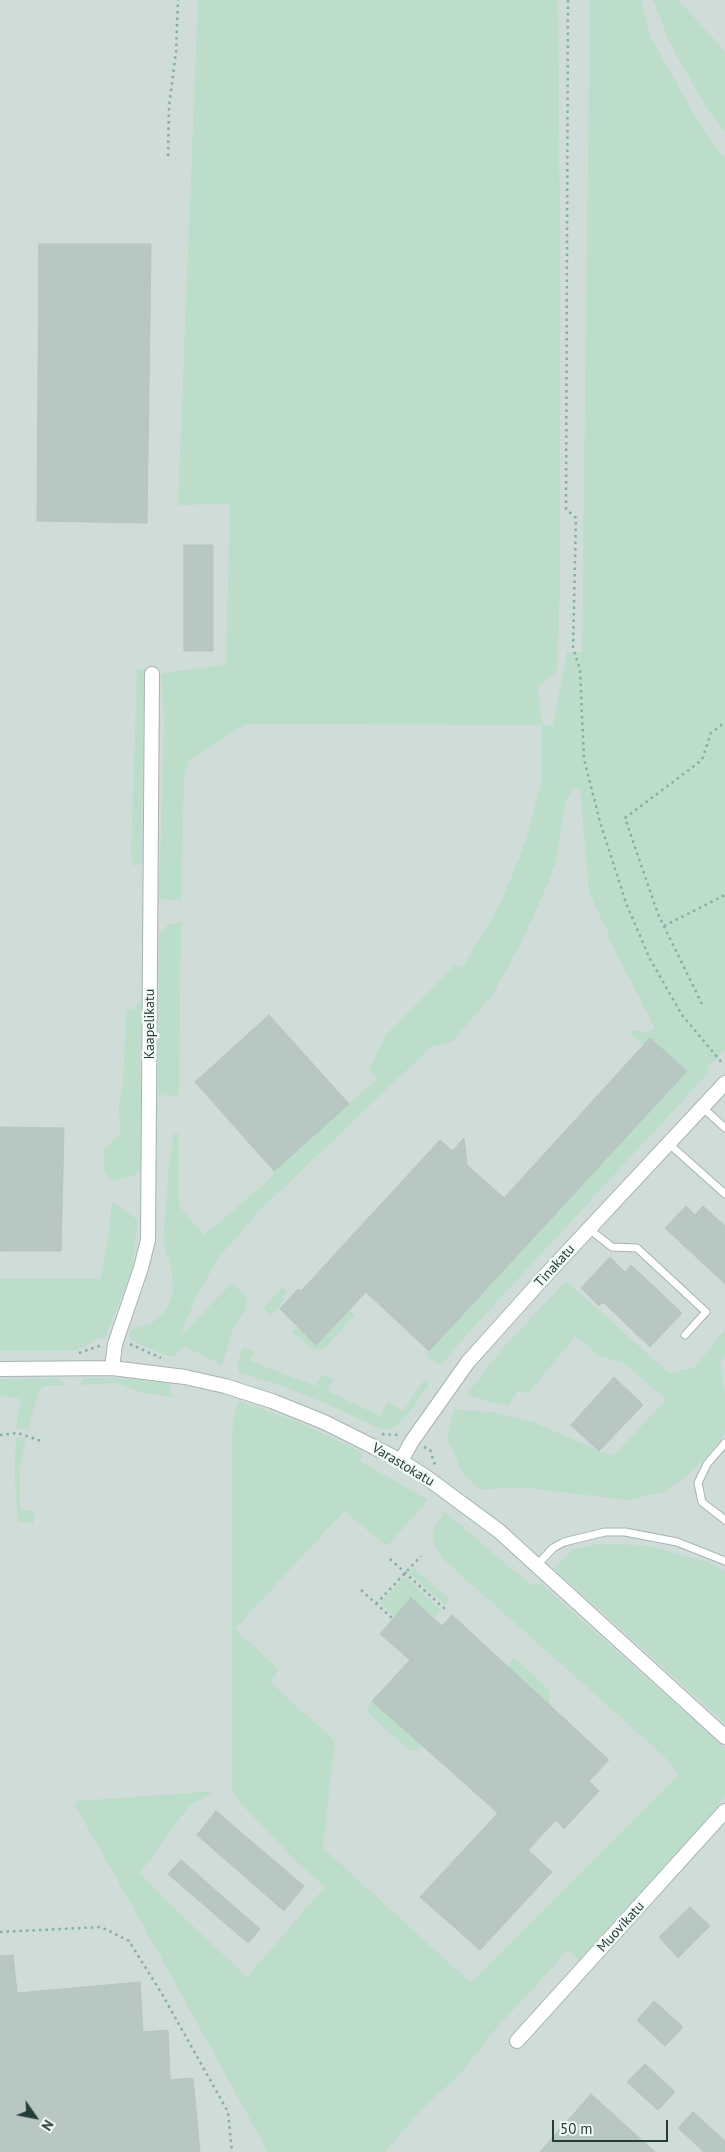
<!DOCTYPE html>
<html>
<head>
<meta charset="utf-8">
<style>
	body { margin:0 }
	#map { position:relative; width:725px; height:2152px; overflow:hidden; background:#e2ece9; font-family:"PT Sans",sans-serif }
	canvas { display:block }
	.north { position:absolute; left:10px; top:2092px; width:50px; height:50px; -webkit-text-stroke:4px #f3f9f6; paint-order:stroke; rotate:123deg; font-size:14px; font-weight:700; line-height:20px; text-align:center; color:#233d39 }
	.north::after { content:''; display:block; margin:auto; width:18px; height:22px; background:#233d39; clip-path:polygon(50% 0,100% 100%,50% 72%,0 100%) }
	.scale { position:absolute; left:552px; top:2120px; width:116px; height:22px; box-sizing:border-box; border:2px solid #233d39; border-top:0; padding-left:6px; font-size:15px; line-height:18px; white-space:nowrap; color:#233d39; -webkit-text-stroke:4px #f3f9f6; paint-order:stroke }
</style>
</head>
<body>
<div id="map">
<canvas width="725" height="2152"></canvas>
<div class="north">N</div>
<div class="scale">50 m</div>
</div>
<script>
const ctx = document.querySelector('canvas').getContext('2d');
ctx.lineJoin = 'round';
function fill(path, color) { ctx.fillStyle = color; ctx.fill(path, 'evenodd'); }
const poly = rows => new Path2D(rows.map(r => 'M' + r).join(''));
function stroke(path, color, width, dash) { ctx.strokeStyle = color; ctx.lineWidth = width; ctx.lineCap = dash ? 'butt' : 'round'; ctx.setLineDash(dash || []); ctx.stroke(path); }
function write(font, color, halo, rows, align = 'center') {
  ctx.font = font + ' "PT Sans",sans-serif'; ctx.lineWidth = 5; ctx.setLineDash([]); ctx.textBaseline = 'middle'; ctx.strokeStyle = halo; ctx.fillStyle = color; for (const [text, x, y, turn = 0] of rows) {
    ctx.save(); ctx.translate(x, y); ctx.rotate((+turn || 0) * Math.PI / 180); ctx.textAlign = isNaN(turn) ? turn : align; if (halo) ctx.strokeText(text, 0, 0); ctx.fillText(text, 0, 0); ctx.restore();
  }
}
fill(poly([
	[0,0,725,0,725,2152,0,2152]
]), '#d0dcd8');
fill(poly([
	[198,0,558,0,560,253,560,585,557,672,538,686,542,725,553,726,567,652,582,652,590,0,641,0,651,38,690,107,712,143,725,158,725,1051,707,1068,709,1072,467,1334,441,1366,429,1358,427,1354,429,1351,687,1071,651,1038,643,1045,630,1034,634,1030,646,1033,655,1028,608,937,610,936,589,893,580,788,573,788,565,803,556,863,541,899,520,945,493,994,453,1041,431,1047,260,1210,220,1256,197,1295,180,1336,232,1283,244,1294,247,1301,246,1308,233,1329,222,1365,184,1346,174,1357,159,1353,130,1339,131,1329,151,1324,165,1311,173,1295,172,1270,163,1243,169,1164,174,1133,179,1134,179,1206,204,1235,271,1178,274,1171,377,1079,369,1070,386,1035,455,965,462,968,500,905,525,843,542,780,542,725,246,724,189,761,184,778,181,900,159,899,164,720,161,674,226,664,230,504,178,505],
	[653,0,678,0,725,51,725,131,706,107,670,43],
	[137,669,146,669,147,674,143,720,142,864,132,866,131,852],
	[181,922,179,1096,158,1095,159,933,168,925],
	[141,1000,140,1063,143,1154,142,1166,137,1174,114,1181,109,1179,104,1170,104,1150,120,1135,119,1105,123,1087,126,1010,133,1009],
	[112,1202,138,1220,132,1270,105,1338,96,1339,78,1350,0,1351,0,1279,100,1279,108,1240],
	[566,1281,669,1373,695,1367,725,1330,725,1356,720,1362,725,1393,725,1430,722,1438,694,1470,664,1492,627,1500,528,1488,480,1489,463,1474,447,1438,454,1409,492,1412,533,1422,599,1451,614,1455,666,1400,626,1364,598,1355,575,1336,528,1394,519,1390,509,1404,495,1403,466,1395,503,1348],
	[282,1287,287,1292,283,1297,285,1299,271,1316,263,1309],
	[345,1306,355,1315,322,1350,313,1349,292,1332,297,1326,316,1345],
	[244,1348,254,1351,250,1361,316,1386,322,1375,333,1379,328,1391,380,1416,388,1402,403,1411,424,1380,430,1383,408,1414,397,1426,390,1429,381,1429,325,1403,282,1386,240,1373,237,1367,241,1351],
	[58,1378,64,1385,43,1386,38,1393,28,1430,16,1428,21,1399,0,1396,0,1379],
	[84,1378,120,1378,167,1383,170,1386,173,1398,137,1391,116,1383,80,1385],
	[239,1401,298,1422,351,1447,363,1453,360,1461,428,1500,388,1545,384,1544,344,1511,235,1629,279,1670,270,1682,335,1741,323,1848,471,1983,679,1775,664,1756,442,1558,433,1541,434,1528,445,1512,530,1584,541,1584,725,1748,725,1795,716,1809,579,1960,568,1950,493,2032,462,2072,422,2109,385,2152,268,2152,161,1957,75,1805,78,1801,215,1791,189,1806,140,1873,161,1896,247,1977,325,1887,295,1860,247,1810,232,1791,232,1433,235,1410],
	[17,1437,26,1438,20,1469,20,1509,35,1512,33,1524,18,1521,15,1483,15,1454],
	[599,1544,645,1545,708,1562,725,1571,725,1723,554,1569,572,1550],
	[414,1568,450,1600,445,1605,409,1573],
	[405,1577,441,1610,434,1618,411,1598,395,1617,380,1603],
	[514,1658,549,1690,550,1706,507,1666],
	[372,1701,421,1745,416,1750,410,1751,407,1749,368,1712,367,1709]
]), '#bcddc9');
const building = poly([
	[39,244,151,244,147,523,37,521,39,244],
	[184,545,213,545,213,651,184,651,184,545],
	[269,1015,349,1104,274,1171,195,1082,269,1015],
	[650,1038,687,1071,429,1351,366,1292,316,1345,280,1309,298,1289,301,1291,440,1140,452,1151,464,1138,467,1165,504,1198,650,1038],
	[0,1127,64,1128,61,1251,0,1251,0,1127],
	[686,1206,695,1215,703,1206,725,1226,725,1284,665,1228,686,1206],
	[610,1257,625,1272,631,1265,682,1313,650,1347,603,1302,599,1306,581,1288,610,1257],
	[614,1377,643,1405,599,1451,571,1425,614,1377],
	[411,1598,442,1626,452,1615,609,1760,589,1781,599,1791,564,1829,556,1820,528,1850,552,1872,480,1950,420,1897,498,1813,372,1701,410,1660,380,1634,411,1598],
	[216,1811,304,1886,284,1911,197,1835,216,1811],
	[181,1860,260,1929,248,1943,168,1874,181,1860],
	[690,1907,710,1926,678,1958,659,1937,690,1907],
	[13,1955,17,1993,140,1982,143,2032,168,2030,170,2080,193,2078,200,2152,0,2152,0,1956,13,1955],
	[654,2001,683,2027,665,2046,637,2020,654,2001],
	[645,2064,675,2092,658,2110,627,2082,645,2064],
	[591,2094,655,2152,540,2152,591,2094],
	[693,2112,725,2141,725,2152,704,2152,678,2128,693,2112]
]);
fill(building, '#b8c7c2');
stroke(building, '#b5c5c1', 1);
const service = poly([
	[702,1107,725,1128],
	[668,1143,725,1194],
	[589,1229,612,1247,637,1248,706,1312,685,1335],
	[725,1443,707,1464,698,1483,702,1502,725,1520],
	[536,1566,553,1548,564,1542,605,1532,625,1532,677,1542,725,1561]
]);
const minor = poly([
	[112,1368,115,1344,141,1268,148,1240,152,674],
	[0,1369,112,1368,185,1377,225,1386,272,1401,324,1422,374,1447,401,1461,426,1477,499,1531,725,1737],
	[401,1461,412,1441,468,1362,545,1276,725,1083],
	[517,2041,725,1811]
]);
stroke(service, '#a5b4b1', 9);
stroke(minor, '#a5b4b1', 16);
stroke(poly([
	[568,0,566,509,576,518,573,647,580,670,584,759,600,822,626,903,650,959,682,1015,723,1064],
	[168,156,169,106,176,52,178,0],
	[664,926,725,895],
	[702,1004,658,914,625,818,702,760,711,733,725,722],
	[130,1344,161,1358],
	[79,1353,102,1345],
	[382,1434,399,1435],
	[0,1435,18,1433,44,1442],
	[424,1447,430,1450,435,1465],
	[390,1559,447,1611],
	[361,1590,393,1619],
	[376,1604,421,1556],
	[0,1932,101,1927,129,1941,162,1994,228,2112,232,2152]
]), '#83afa7', 2.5, [2.5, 4]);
stroke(service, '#fff', 7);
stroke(minor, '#fff', 14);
write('14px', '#233d39', '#f3f9f6', [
	["Kaapelikatu",150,1024,-90],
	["Tinakatu",555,1266,-48],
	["Varastokatu",403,1465,31],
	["Muovikatu",621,1927,-48]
]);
</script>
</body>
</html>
